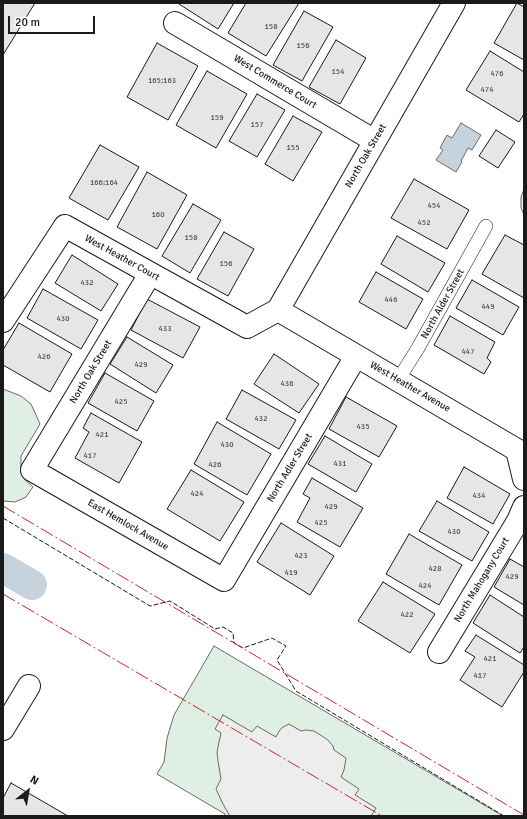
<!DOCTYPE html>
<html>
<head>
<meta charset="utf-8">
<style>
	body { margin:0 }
	#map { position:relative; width:527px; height:819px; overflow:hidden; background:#fff; font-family:Signika,sans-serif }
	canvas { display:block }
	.frame { position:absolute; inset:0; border:4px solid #1a1a1a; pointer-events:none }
	.north { position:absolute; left:8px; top:771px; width:40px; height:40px; -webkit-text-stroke:3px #fff; paint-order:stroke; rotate:31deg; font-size:11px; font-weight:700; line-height:16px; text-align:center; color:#1a1a1a }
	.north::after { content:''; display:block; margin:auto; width:14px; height:18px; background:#1a1a1a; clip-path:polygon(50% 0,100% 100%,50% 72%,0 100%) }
	.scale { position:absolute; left:8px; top:16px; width:87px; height:18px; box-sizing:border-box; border:2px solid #1a1a1a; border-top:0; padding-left:5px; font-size:12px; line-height:14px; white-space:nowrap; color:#1a1a1a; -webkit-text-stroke:3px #fff; paint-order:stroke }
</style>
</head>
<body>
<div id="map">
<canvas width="527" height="819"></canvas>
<div class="frame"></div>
<div class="north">N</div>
<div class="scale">20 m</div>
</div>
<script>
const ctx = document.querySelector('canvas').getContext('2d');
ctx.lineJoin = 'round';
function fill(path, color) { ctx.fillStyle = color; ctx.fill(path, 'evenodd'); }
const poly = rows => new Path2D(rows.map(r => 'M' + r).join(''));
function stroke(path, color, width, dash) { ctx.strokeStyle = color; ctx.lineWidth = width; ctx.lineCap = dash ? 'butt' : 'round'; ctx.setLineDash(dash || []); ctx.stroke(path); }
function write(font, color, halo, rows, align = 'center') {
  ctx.font = font + ' Signika,sans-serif'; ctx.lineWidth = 3; ctx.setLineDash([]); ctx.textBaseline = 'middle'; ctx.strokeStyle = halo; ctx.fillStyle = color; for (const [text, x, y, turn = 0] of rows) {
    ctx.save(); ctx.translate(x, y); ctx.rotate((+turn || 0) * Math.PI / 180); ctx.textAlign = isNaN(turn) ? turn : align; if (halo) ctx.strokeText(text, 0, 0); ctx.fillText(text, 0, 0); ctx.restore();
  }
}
const green = poly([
	[524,189,524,215,521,208,521,197,524,189],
	[3,389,21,396,31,404,40,424,21,456,21,470,25,480,33,487,26,497,15,502,3,501,3,389],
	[214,646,503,816,224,816,225,814,157,774,164,762,167,738,174,715,214,646]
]);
fill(green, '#e0efe3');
stroke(green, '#6a6a6a', 1);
const parking = poly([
	[223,715,252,732,257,726,276,737,279,731,283,727,289,724,301,731,306,730,314,731,322,736,328,740,333,746,334,750,346,758,344,770,341,777,359,789,355,795,376,808,371,816,230,816,223,804,216,789,221,779,218,761,217,752,219,742,221,733,215,729,223,715]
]);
fill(parking, '#ededed');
stroke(parking, '#6a6a6a', 1);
const water = poly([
	[461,123,481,135,472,150,468,148,461,161,462,162,456,172,436,160,443,150,440,148,447,135,452,138,461,123]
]);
fill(water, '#c6d2dc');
stroke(water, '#6a6a6a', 1);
stroke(poly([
	[3,568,32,585]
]), '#c6d2dc', 30);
const building = poly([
	[3,3,35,3,3,55,3,3],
	[180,3,234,3,218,29,179,4,180,3],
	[246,3,299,3,266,56,228,33,246,3],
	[517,3,524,7,524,60,494,43,517,3],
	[304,11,333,27,302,81,273,65,304,11],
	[336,40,366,58,340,104,309,87,336,40],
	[157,43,198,66,168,120,127,97,157,43],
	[490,51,524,72,524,114,519,122,466,90,490,51],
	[207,71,247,94,216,148,176,125,207,71],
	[257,94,285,110,257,157,229,141,257,94],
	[293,116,322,132,293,181,265,164,293,116],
	[496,130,515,142,498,168,479,156,496,130],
	[100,145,139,167,108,220,69,198,100,145],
	[147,172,187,195,157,249,117,227,147,172],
	[414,179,469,210,447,249,391,218,414,179],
	[193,204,221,220,190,273,162,256,193,204],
	[224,232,254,249,228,296,197,279,224,232],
	[505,235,524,245,524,298,482,274,505,235],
	[397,236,445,263,428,292,381,264,397,236],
	[72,255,118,284,101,311,55,283,72,255],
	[376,272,423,299,406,329,359,302,376,272],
	[472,280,519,307,503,335,456,308,472,280],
	[43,289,98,320,81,349,27,318,43,289],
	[147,299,200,327,183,358,131,330,147,299],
	[450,316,495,342,487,358,491,362,484,374,434,345,450,316],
	[19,323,72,354,50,392,3,365,3,350,19,323],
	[127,337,173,365,156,393,110,364,127,337],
	[274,354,319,384,299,413,254,384,274,354],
	[105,373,154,401,137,431,88,403,105,373],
	[242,390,296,420,279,449,226,419,242,390],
	[346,397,397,426,379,457,329,429,346,397],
	[91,413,142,442,119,483,75,458,89,432,83,428,91,413],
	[217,422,271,454,247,495,194,464,217,422],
	[325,436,372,464,356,492,308,464,325,436],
	[464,467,510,494,493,524,447,498,464,467],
	[191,470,244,502,220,541,167,509,191,470],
	[312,478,363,508,340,547,297,522,310,498,303,494,312,478],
	[437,501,489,532,472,561,419,531,437,501],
	[281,523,334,556,310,595,257,562,281,523],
	[409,534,462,565,439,605,386,574,409,534],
	[510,559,524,567,524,605,494,587,510,559],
	[383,582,435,614,410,653,358,621,383,582],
	[490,595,524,617,524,647,520,653,473,623,490,595],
	[476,635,524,665,524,672,502,707,460,680,475,657,465,651,476,635],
	[11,783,68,816,3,816,3,798,11,783]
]);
fill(building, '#e6e6e6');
stroke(building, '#1a1a1a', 1);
const lane = poly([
	[398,380,418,348,486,226]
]);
const street = poly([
	[175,23,375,141],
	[150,274,32,470,224,580,356,356],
	[278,310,454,3],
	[278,310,517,450,524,479],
	[3,321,65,226,247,327,278,310],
	[439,652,518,521,524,507],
	[3,729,29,686]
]);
stroke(lane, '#1a1a1a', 14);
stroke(street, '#1a1a1a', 24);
stroke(lane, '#fff', 13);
stroke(street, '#fff', 22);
stroke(poly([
	[3,518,150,606,170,601,215,629,223,627,233,633,234,643,243,648,272,638,286,646,277,660,296,691,504,816]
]), '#1a1a1a', 1, [5, 2]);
stroke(poly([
	[3,506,524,815],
	[3,594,382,816]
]), '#c62828', 1, [14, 3, 2, 3]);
write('8px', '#4d4d4d', null, [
	["158",271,27],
	["156",303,46],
	["154",338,72],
	["476",497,74],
	["165;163",162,81],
	["474",487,90],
	["159",217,118],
	["157",257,125],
	["155",293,148],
	["166;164",104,183],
	["454",434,206],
	["160",158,215],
	["452",424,223],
	["158",191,238],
	["156",226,264],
	["432",87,283],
	["446",391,300],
	["449",488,307],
	["430",63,319],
	["433",165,329],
	["447",468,352],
	["426",44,357],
	["429",141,365],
	["436",287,384],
	["425",121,402],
	["432",261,419],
	["435",363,427],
	["421",102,435],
	["430",227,445],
	["417",90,456],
	["431",340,464],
	["426",215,465],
	["424",197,494],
	["434",479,496],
	["429",331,507],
	["425",321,523],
	["430",454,532],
	["423",301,556],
	["428",435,569],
	["419",291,573],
	["429",512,577],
	["424",425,586],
	["422",407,615],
	["421",490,659],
	["417",480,676]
]);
write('10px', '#1a1a1a', '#fff', [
	["West Commerce Court",275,82,31],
	["North Oak Street",366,156,-60],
	["West Heather Court",122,258,29],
	["North Alder Street",443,304,-61],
	["North Oak Street",91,372,-59],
	["West Heather Avenue",410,387,30],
	["North Adler Street",290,468,-59],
	["East Hemlock Avenue",128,525,30],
	["North Mahogany Court",482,580,-59]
]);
</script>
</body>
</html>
